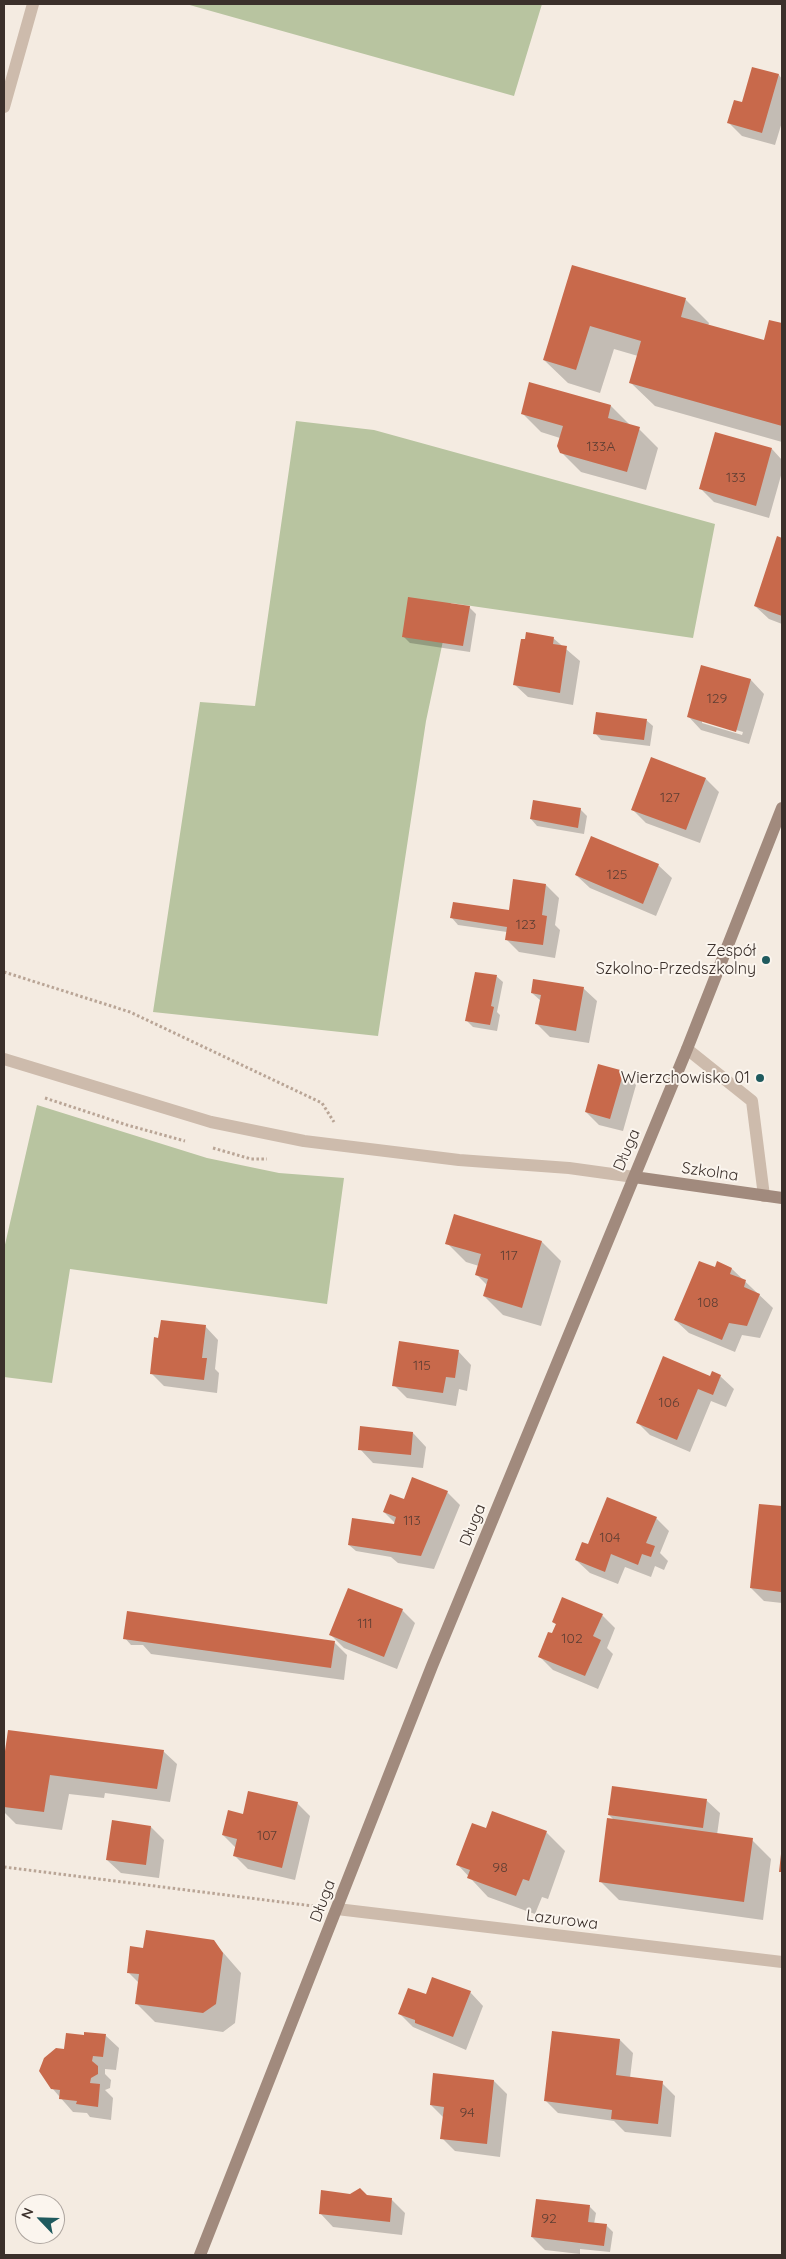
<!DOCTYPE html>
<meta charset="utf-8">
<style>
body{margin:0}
#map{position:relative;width:786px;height:2259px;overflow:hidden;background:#f4ebe1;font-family:Quicksand,sans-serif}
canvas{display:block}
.frame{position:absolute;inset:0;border:5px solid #3b302b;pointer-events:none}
.north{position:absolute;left:15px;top:2194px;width:50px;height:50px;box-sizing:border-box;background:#fbf5ee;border:1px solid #aea6a0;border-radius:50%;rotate:294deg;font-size:14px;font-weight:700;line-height:20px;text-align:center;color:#3b302b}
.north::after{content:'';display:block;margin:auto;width:18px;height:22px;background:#1f5a5e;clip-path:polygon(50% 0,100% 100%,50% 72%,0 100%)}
</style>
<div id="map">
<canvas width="786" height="2259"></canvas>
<div class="frame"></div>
<div class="north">N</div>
</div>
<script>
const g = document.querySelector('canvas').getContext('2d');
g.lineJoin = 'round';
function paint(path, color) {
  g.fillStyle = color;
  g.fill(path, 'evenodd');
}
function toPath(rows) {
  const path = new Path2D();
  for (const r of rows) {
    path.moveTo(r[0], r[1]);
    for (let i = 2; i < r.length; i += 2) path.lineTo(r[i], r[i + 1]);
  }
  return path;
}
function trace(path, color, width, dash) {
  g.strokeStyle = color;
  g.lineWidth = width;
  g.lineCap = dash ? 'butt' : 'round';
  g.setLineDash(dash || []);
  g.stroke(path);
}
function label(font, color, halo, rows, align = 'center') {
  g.font = font + ' Quicksand,sans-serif';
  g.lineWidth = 4;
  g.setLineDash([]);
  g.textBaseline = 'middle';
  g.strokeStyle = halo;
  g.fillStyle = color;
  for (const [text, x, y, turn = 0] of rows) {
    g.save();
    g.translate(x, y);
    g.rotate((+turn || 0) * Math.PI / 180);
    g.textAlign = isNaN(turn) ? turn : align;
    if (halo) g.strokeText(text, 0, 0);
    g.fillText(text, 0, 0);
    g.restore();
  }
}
paint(toPath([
 [186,4,542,4,514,96],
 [296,421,374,430,715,524,693,638,451,603,426,721,378,1036,153,1012,200,702,255,706],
 [37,1105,207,1158,279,1173,344,1178,327,1304,70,1269,52,1383,4,1377,4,1249]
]), '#b8c4a0');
paint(toPath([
 [753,68,779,75,782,79,782,122,775,145,742,136,729,123,743,103],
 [573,267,685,299,709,323,708,326,764,341,770,321,782,325,782,442,655,406,631,383,638,356,614,349,600,393,568,383,544,360],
 [530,384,611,406,630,425,639,429,658,448,646,490,581,472,561,452,560,438,541,432,522,413],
 [772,449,782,460,782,472,769,518,714,502,701,489],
 [777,538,782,539,782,624,769,619,755,606],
 [469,607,476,614,470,652,410,643,403,636],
 [553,638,580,661,573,705,528,697,514,684],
 [702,666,751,680,764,694,749,744,701,730,688,716],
 [702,720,743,732,742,735,702,723],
 [646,720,653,726,650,746,601,740,595,733],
 [706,779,719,792,700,843,646,823,633,810],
 [580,809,587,816,584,834,537,826,531,819],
 [658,865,672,878,656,916,590,888,576,875],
 [546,885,559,898,555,925,560,930,555,958,519,952,506,939,507,932,458,925,452,918,510,912],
 [496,976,503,982,497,1012,500,1015,497,1031,473,1027,467,1021],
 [583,988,597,1001,589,1043,550,1037,537,1024,541,1001,532,993],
 [623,1072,636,1085,623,1131,599,1125,586,1112],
 [542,1242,561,1261,541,1326,503,1315,484,1296,487,1285,477,1275,479,1266,466,1262,447,1243],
 [715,1269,732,1269,773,1308,760,1338,742,1335,735,1352,689,1333,675,1320],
 [205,1326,218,1340,215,1369,219,1373,217,1393,164,1386,151,1373,160,1339],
 [458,1351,471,1365,467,1391,459,1389,456,1406,407,1398,394,1385],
 [720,1376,734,1389,726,1407,711,1401,690,1452,650,1435,637,1422,711,1377],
 [413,1433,426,1447,423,1468,373,1463,360,1449],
 [447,1492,460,1505,434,1569,398,1563,391,1557,356,1551,349,1545,394,1526,395,1523,384,1512,404,1501],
 [760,1505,782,1508,782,1603,764,1601,751,1588],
 [656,1518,669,1531,660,1553,668,1561,664,1570,655,1566,651,1577,625,1567,618,1584,590,1573,576,1560,589,1546],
 [402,1610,415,1623,397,1669,344,1648,331,1635],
 [602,1615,615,1628,607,1648,613,1654,598,1689,553,1670,539,1656,557,1625,553,1622],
 [125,1638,334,1642,347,1655,344,1680,151,1654,143,1645,131,1645],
 [9,1731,163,1751,177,1764,170,1802,105,1793,104,1798,69,1794,62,1830,16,1824,4,1812,4,1766],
 [706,1800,720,1813,717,1835,752,1840,771,1859,763,1920,619,1900,600,1881,615,1821,609,1815],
 [297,1803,310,1816,295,1880,248,1869,235,1856,236,1848,223,1835,244,1815],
 [151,1827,164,1840,159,1878,121,1873,107,1860],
 [486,1829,546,1832,565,1851,548,1899,542,1897,535,1914,488,1897,458,1865],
 [213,1941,241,1973,235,2023,223,2032,155,2022,136,2003,139,1983,128,1972,144,1949],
 [470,1992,483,2006,466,2050,413,2027,399,2013,426,1996],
 [105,2035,119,2048,116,2070,105,2069,105,2074,111,2080,110,2088,105,2090,113,2098,111,2120,90,2117,87,2113,73,2112,52,2088,66,2050,84,2036],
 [620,2040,633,2053,630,2078,662,2083,675,2096,671,2137,625,2132,614,2121,558,2113,545,2100],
 [435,2074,494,2081,507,2094,500,2157,455,2151,442,2138,444,2118,431,2105],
 [392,2200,405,2213,402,2235,333,2227,320,2213],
 [589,2206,596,2213,594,2224,606,2225,613,2232,610,2252,580,2249,580,2254,545,2250,532,2237]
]), '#0003');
paint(toPath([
 [752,67,779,74,762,133,727,123,734,100,742,102],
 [572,265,686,298,681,317,764,340,769,320,782,323,782,426,629,383,641,341,590,326,576,370,543,360],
 [529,382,611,405,608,418,640,427,627,472,560,453,557,446,563,426,521,414],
 [715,432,772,448,756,506,699,489],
 [777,536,782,538,782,616,754,606],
 [408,597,470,606,463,646,402,637],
 [526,632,554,637,553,644,567,646,560,693,513,685,521,639,525,639],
 [701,665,751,679,736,732,687,717],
 [596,712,647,719,644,740,593,734],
 [651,757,706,778,686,830,631,810],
 [533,800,581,808,578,828,530,819],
 [591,836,659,864,643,904,575,875],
 [513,879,546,884,542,915,547,916,543,945,505,940,507,927,450,918,453,902,509,910],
 [475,972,497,975,491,1006,494,1007,490,1025,465,1021],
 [533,979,584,987,576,1031,535,1024,541,995,531,993],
 [598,1064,624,1071,610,1119,585,1112],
 [454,1214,542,1241,522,1308,483,1296,488,1279,475,1275,481,1254,445,1244],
 [699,1261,715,1267,717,1261,732,1268,730,1274,746,1280,744,1287,760,1294,747,1326,729,1323,722,1340,674,1320],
 [161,1320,206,1325,202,1358,207,1358,204,1380,150,1374,154,1337,158,1338],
 [399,1341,459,1350,455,1378,446,1377,443,1393,392,1386],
 [663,1356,710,1376,712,1371,721,1375,713,1395,698,1389,677,1440,636,1423],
 [360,1426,413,1432,411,1455,358,1450],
 [412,1477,448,1491,421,1556,348,1545,352,1518,394,1524,396,1517,383,1512,390,1494,404,1499],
 [607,1497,657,1517,646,1543,655,1546,651,1557,642,1554,638,1565,611,1554,605,1572,575,1560,582,1542,588,1544],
 [759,1504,782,1506,781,1592,750,1588],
 [348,1588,403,1609,384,1657,329,1635],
 [562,1597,603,1614,593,1636,601,1640,585,1676,538,1657,548,1632,552,1633,556,1624,552,1622],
 [127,1611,335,1641,331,1668,123,1639],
 [8,1730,164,1750,157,1789,50,1775,44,1812,4,1807,4,1758],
 [612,1786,707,1799,703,1828,608,1815],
 [248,1791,298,1802,282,1868,233,1856,237,1839,222,1835,228,1810,243,1814],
 [492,1811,547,1831,529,1881,523,1879,516,1896,467,1878,470,1870,456,1865,472,1823,486,1828],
 [607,1818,753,1838,744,1902,599,1882],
 [112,1820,151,1826,146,1865,106,1860],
 [781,1854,782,1854,782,1872,779,1872],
 [146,1930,214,1940,223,1953,216,2004,203,2013,135,2004,139,1974,127,1973,130,1946,143,1948],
 [432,1977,471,1991,453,2037,415,2023,415,2020,398,2014,408,1988,426,1994],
 [552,2031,620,2039,616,2075,663,2081,658,2124,611,2119,612,2110,544,2101],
 [84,2032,106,2034,103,2057,93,2056,92,2061,98,2066,98,2074,91,2078,90,2083,100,2084,98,2107,76,2104,77,2101,59,2099,60,2090,51,2089,39,2071,44,2058,56,2048,64,2049,66,2033,84,2035],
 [433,2073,494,2080,487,2144,440,2139,444,2107,430,2105],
 [360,2188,367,2195,392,2198,390,2222,319,2214,321,2190,350,2194],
 [536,2199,590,2205,588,2222,607,2224,604,2246,531,2237]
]), '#c8694b');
trace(toPath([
 [4,972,130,1012,322,1103,334,1122],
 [45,1098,127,1125,185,1141],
 [213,1148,251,1159,267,1159],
 [4,1867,313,1906]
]), '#b9a596', 3, [2.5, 2.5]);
trace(toPath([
 [4,107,33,4],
 [687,1049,752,1101,764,1196]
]), '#cdbbac', 12);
trace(toPath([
 [4,1059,211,1122,304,1141,459,1160,569,1168,634,1177],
 [337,1909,782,1962]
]), '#cdbbac', 12);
trace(toPath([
 [634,1177,782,1198],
 [200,2255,432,1666,687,1049,782,808]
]), '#a18a7d', 12);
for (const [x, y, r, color] of [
 [766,960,5,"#1f5a5e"],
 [760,1078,5,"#1f5a5e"]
]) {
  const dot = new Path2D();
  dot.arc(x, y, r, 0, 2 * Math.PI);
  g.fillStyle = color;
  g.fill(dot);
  trace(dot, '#fbf5ee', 2);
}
label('14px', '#5e3e33', null, [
 ["133A",601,447],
 ["133",736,478],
 ["129",717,699],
 ["127",670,798],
 ["125",617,875],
 ["123",526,925],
 ["117",509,1256],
 ["108",708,1303],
 ["115",422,1366],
 ["106",669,1403],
 ["113",412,1521],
 ["104",610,1538],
 ["111",365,1624],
 ["102",572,1639],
 ["107",267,1836],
 ["98",500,1868],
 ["94",467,2113],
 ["92",549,2219]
]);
label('16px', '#3b302b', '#fbf5ee', [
 ["Zespół",756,951],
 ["Szkolno-Przedszkolny",756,969],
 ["Wierzchowisko 01",750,1078]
], 'right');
label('16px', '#3b302b', '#fbf5ee', [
 ["Długa",627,1150,-67],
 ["Szkolna",710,1172,8],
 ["Długa",473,1525,-68],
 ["Długa",323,1901,-69],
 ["Lazurowa",562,1920,7]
]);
</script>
